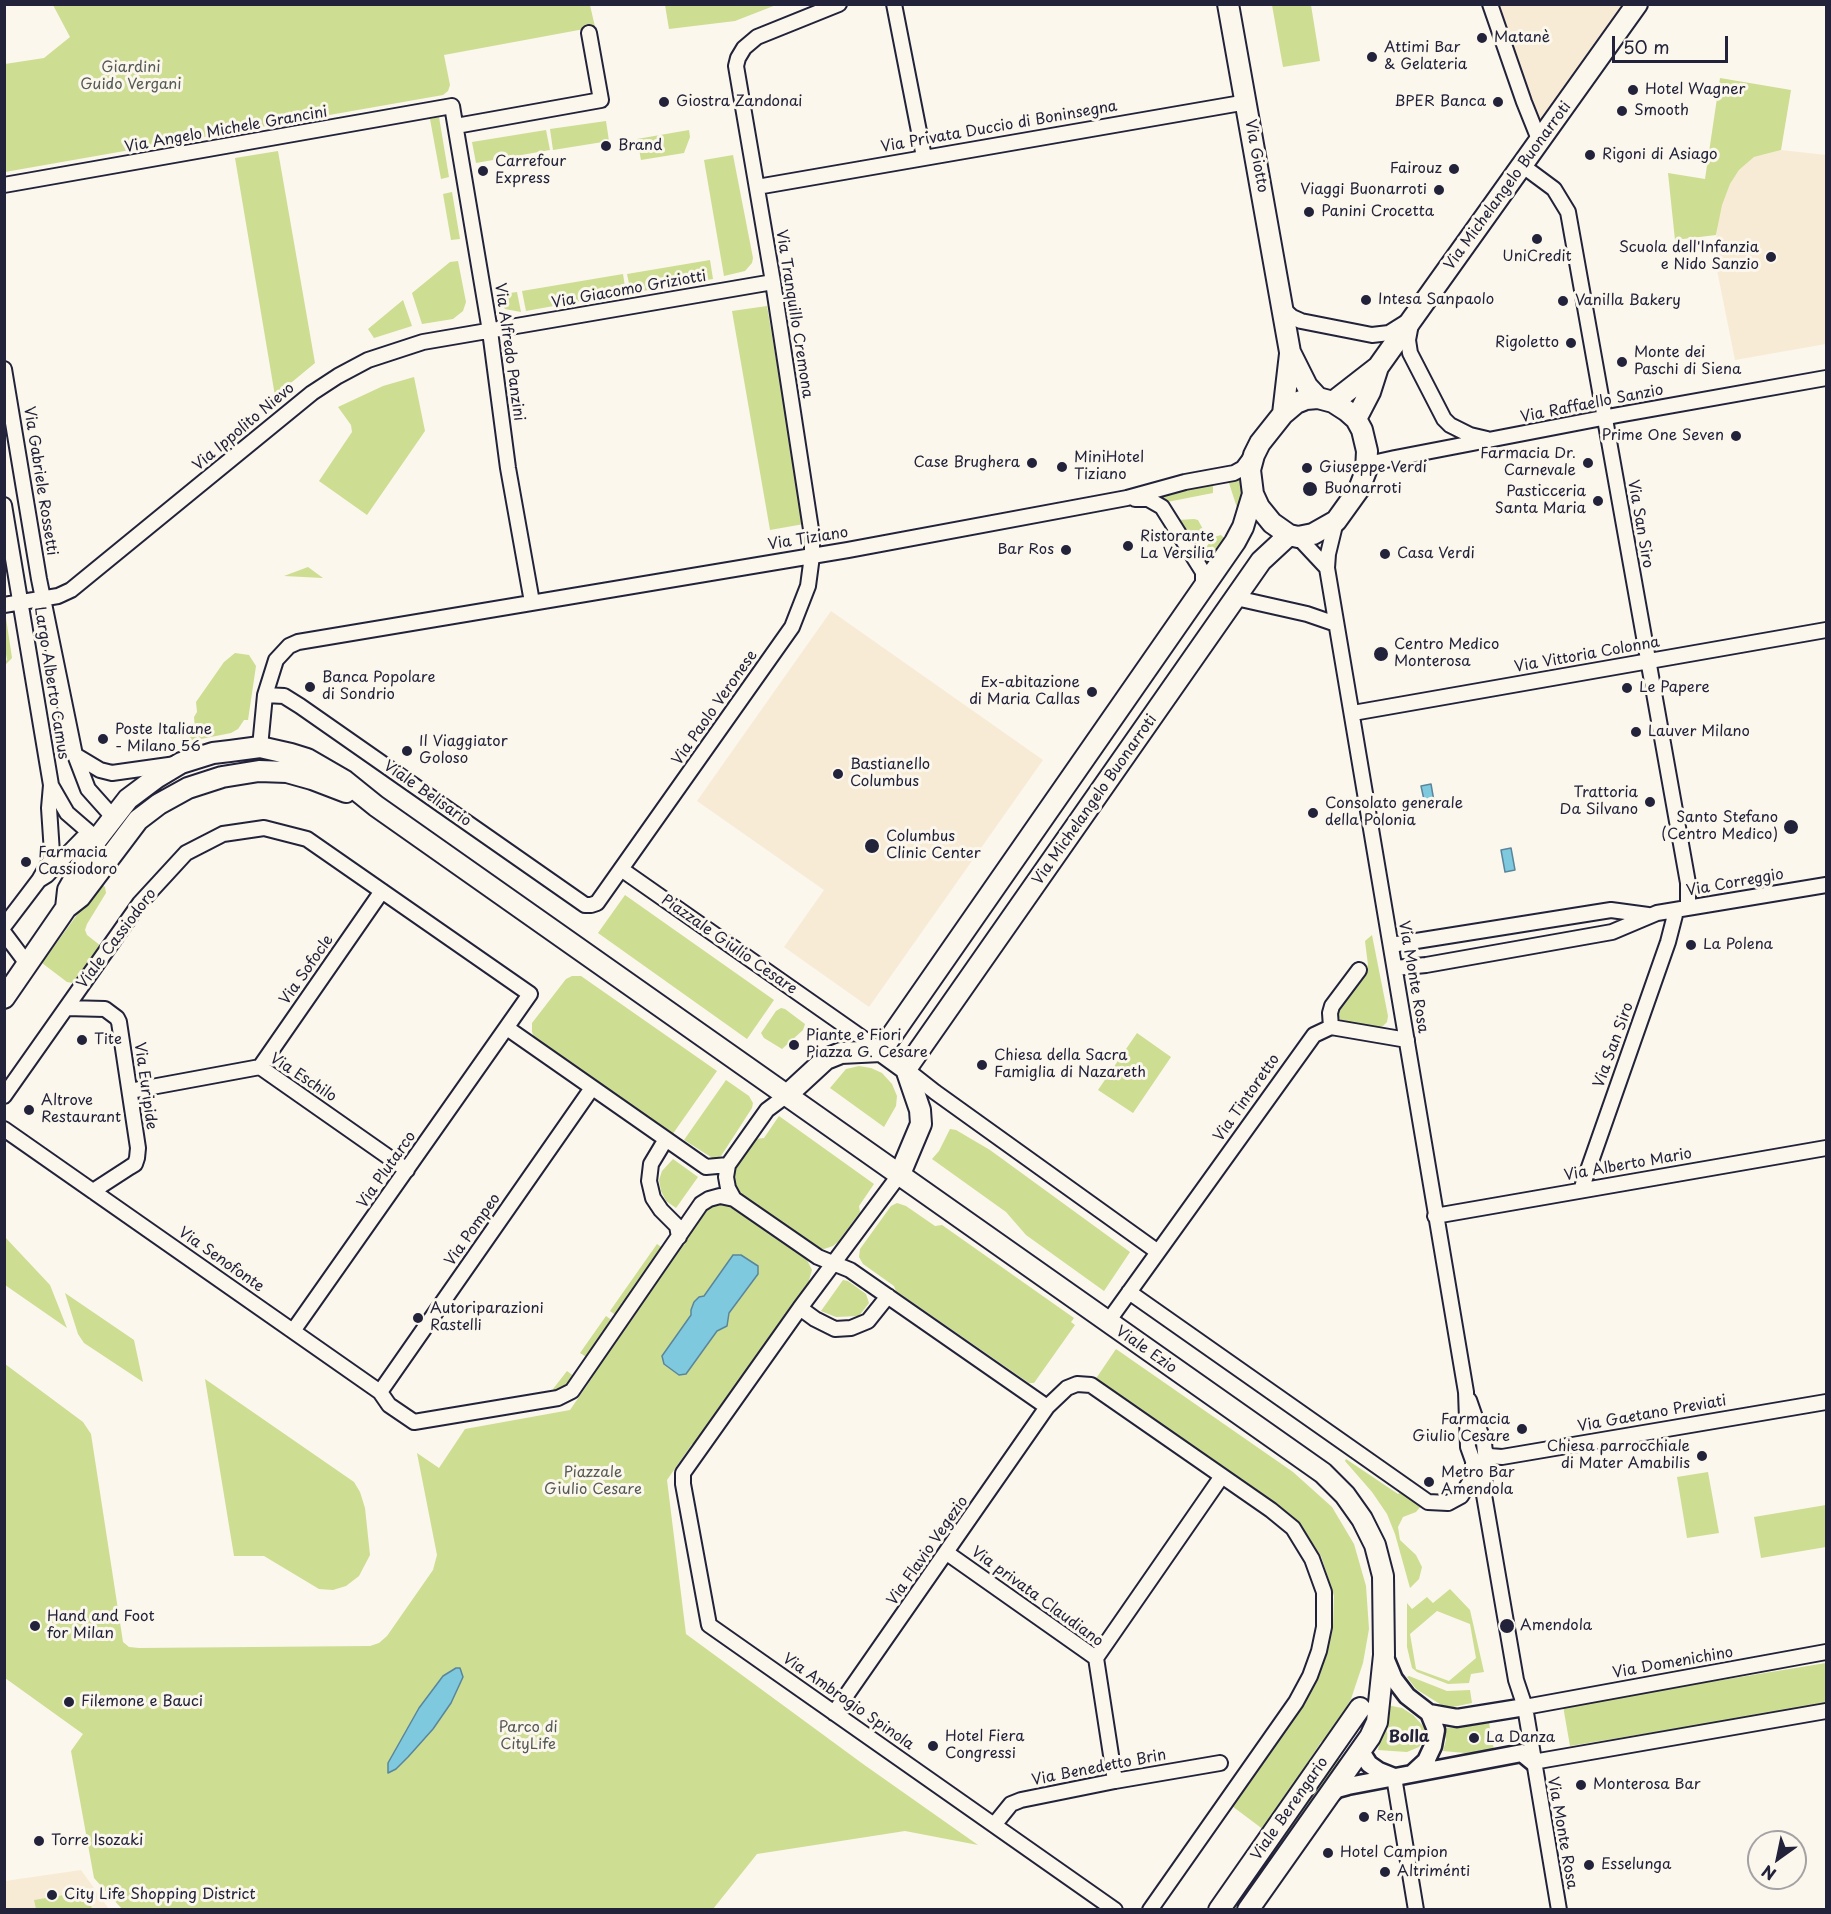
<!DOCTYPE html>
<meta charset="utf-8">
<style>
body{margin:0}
#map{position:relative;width:1831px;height:1914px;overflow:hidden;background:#fbf7ec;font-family:"Playpen Sans",sans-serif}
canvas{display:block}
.frame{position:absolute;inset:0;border:6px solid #22223b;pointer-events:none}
.north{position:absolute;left:1747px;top:1830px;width:60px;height:60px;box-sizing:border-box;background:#fbf7ec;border:2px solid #a4a2a5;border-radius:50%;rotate:213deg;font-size:16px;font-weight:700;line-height:24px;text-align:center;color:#22223b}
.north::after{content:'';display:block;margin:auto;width:21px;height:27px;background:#22223b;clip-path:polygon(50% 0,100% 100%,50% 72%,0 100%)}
.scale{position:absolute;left:1612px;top:36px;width:116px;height:27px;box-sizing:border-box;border:3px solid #22223b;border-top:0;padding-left:8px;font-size:18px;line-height:21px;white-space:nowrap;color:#22223b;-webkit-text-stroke:4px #fbf7ec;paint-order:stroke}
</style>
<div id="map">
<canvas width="1831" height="1914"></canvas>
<div class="frame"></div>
<div class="north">N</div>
<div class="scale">50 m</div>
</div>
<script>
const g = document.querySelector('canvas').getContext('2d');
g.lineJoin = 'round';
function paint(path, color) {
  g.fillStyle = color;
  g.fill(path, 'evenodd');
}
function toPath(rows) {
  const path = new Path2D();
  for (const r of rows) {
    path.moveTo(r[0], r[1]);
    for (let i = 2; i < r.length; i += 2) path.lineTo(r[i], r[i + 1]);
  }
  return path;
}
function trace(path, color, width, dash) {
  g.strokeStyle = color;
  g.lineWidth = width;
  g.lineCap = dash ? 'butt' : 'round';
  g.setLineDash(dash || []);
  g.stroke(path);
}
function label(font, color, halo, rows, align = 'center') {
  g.font = font + ' "Playpen Sans",sans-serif';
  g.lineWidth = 6;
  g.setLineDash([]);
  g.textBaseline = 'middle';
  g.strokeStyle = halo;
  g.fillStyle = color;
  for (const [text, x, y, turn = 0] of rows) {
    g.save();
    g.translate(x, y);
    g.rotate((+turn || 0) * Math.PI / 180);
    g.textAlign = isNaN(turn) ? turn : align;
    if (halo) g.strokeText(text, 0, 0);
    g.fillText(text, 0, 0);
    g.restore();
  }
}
paint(toPath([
 [1488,5,1636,5,1539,142],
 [1781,150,1826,155,1826,344,1735,360,1717,270,1715,245,1721,205,1730,184,1739,170,1754,157],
 [831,611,1043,760,869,1007,784,947,824,890,697,801],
 [81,1870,109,1909,5,1910,5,1881]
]), '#f8ebd6');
paint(toPath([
 [53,5,590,5,595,27,444,55,450,85,448,91,443,95,5,172,5,64,44,58,70,37],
 [665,5,665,4,776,5,735,21,669,29],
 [1272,5,1311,5,1320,61,1283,67],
 [1720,78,1791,90,1781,150,1754,157,1739,170,1730,184,1722,205,1716,235,1675,240,1668,173,1705,179],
 [439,117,449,177,441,179,430,119],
 [606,121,609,141,553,150,550,129],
 [546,130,550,150,476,163,472,142],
 [689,130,690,137,684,153,641,160,637,139],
 [278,151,315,363,275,396,235,158],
 [733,155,753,258,752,263,745,271,724,276,704,160],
 [452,192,460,239,451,240,443,194],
 [710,260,713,279,631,293,627,274],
 [458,261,466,302,463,311,453,319,422,324,412,293,450,262],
 [623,274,626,293,526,311,522,291],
 [517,292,521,312,505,309,495,295],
 [403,300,412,326,374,338,368,329],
 [767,306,804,524,770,530,732,311],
 [414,377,425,431,367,515,319,481,352,432,351,425,338,407,383,386],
 [1245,479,1245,495,1239,514,1229,483],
 [1213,484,1213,493,1167,502,1160,494],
 [1194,519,1198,520,1205,533,1196,546,1178,520],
 [1221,535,1225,539,1207,564,1200,555,1214,537],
 [308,567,323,578,284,576],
 [6,618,12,658,5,665,5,661,7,660,4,642],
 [235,653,249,655,256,666,248,720,244,720,238,729,231,733,186,742,192,735,195,728,194,717,197,712,196,702,224,662],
 [100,883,105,887,106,893,87,924,85,930,87,935,101,946,100,949,77,981,73,983,67,982,42,963],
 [625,895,774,1000,747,1039,598,933],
 [1372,935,1388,1016,1387,1022,1383,1026,1376,1028,1341,1020,1336,1014,1337,1010,1368,965,1365,941],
 [572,976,581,976,717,1071,672,1135,535,1039,532,1032,532,1023,566,979],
 [781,1008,785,1009,805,1024,803,1030,782,1049,764,1038,761,1033,776,1011],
 [1137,1033,1171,1057,1133,1113,1098,1090],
 [859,1066,871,1068,882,1073,892,1084,897,1096,896,1106,884,1127,830,1088,846,1069],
 [726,1080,749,1096,753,1103,752,1108,721,1156,714,1159,684,1140],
 [779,1116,874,1184,859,1206,860,1212,838,1242,833,1246,824,1249,816,1248,736,1192,734,1181,736,1167,755,1139,764,1138],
 [950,1129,956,1130,990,1150,1130,1252,1104,1291,1026,1235,1006,1212,932,1159,939,1151],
 [673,1159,698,1177,676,1208,666,1201,661,1191,659,1180,662,1171],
 [715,1203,731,1203,805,1256,812,1270,808,1284,695,1446,692,1444,667,1480,686,1634,863,1764,978,1845,905,1831,757,1854,713,1909,122,1909,94,1878,71,1751,83,1734,5,1678,5,1364,83,1422,91,1434,123,1642,129,1647,139,1648,370,1646,379,1643,387,1636,433,1570,437,1555,417,1453,439,1468,465,1429,570,1410,592,1378,588,1375,705,1209],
 [897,1203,906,1206,935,1226,942,1225,1074,1318,1071,1322,1075,1325,1034,1383,1029,1383,896,1291,894,1286,863,1264,859,1257,860,1249,891,1206],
 [4,1236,50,1285,67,1328,5,1285],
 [657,1244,664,1249,617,1316,610,1311],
 [843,1280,848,1281,866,1294,869,1303,859,1316,836,1317,821,1311],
 [65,1293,134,1340,143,1382,84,1343,78,1334],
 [606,1316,613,1321,588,1358,580,1353],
 [1116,1349,1293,1472,1332,1507,1354,1544,1366,1586,1369,1629,1363,1663,1351,1699,1330,1737,1321,1742,1264,1830,1232,1806,1302,1706,1319,1675,1333,1625,1334,1596,1321,1556,1298,1523,1095,1380],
 [567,1371,575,1377,567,1388,556,1392,553,1389],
 [205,1379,354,1482,360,1492,365,1508,370,1555,359,1576,346,1586,333,1590,319,1589,264,1556,234,1556],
 [1346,1459,1398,1494,1401,1492,1421,1506,1416,1512,1403,1517,1398,1527,1400,1540,1416,1555,1422,1567,1419,1579,1410,1588,1395,1534,1387,1514,1372,1492,1345,1461],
 [1708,1472,1719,1533,1687,1538,1677,1477],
 [1826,1505,1826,1547,1761,1558,1754,1517],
 [1450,1589,1470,1610,1484,1672,1471,1674,1469,1683,1448,1684,1417,1672,1412,1668,1407,1647,1407,1603,1412,1609,1427,1597,1433,1603],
 [1437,1611,1470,1624,1476,1658,1449,1681,1416,1669,1410,1634],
 [1826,1663,1826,1704,1570,1746,1563,1706],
 [1409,1676,1447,1691,1470,1690,1472,1703,1453,1707,1443,1706,1416,1689,1407,1677],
 [1387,1705,1402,1708,1413,1715,1424,1727,1425,1739,1419,1747,1407,1752,1378,1750],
 [1489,1723,1494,1750,1465,1753,1443,1751,1446,1740,1443,1727,1453,1728],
 [1337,1757,1342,1761,1238,1909,1230,1910],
 [88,1891,92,1909,36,1909,34,1900]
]), '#cddd92');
const water = toPath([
 [1431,784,1435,807,1426,809,1421,786,1431,784],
 [1511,848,1515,870,1505,872,1501,850,1511,848],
 [733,1255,741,1255,758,1266,758,1274,729,1313,727,1326,717,1331,686,1374,679,1375,664,1364,662,1356,691,1315,691,1310,694,1302,699,1297,704,1296,733,1255],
 [456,1668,460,1668,463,1677,451,1703,433,1729,408,1757,396,1769,388,1773,388,1763,419,1708,443,1676,456,1668]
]);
paint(water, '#7ec9de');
trace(water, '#59869d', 1.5);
const minor = toPath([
 [894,4,924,157],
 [1490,4,1524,102,1540,142],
 [456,126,601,100,589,33],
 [1523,166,1554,189,1568,212,1688,883,1688,907],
 [4,185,452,106,490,331,508,468,532,602],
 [757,187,1247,102],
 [1282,308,1292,317,1301,321,1372,335,1389,333,1405,323],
 [1411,324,1408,340,1410,353,1444,419,1450,425,1470,435,1487,439],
 [4,369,39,579,75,755,88,789,113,817],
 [1366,471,1377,462,1395,458,1618,415,1826,378],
 [1135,499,1148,499,1162,507,1203,572,1203,588],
 [4,505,51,785,49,808,52,853,50,861,39,880],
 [1336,521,1328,554,1327,568,1466,1392,1468,1447,1483,1489,1516,1680,1525,1707,1559,1910],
 [1298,537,1327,568],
 [1236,598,1307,614,1336,624],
 [4,605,58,596,71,590,312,393,338,376,368,360,423,342,773,282],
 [265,695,284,696,300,706,585,905,591,905,597,903,792,627,808,586,812,556,812,536,773,282,736,66,738,58,744,48,757,37,839,4],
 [1353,713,1826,630],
 [260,747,265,695,276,660,289,646,298,642,848,550,1127,498,1185,482,1234,473,1243,468,1252,456],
 [75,755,100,770,112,773,176,764],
 [52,787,67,813,97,839],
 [621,869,881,1051],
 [4,926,39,880,47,875,83,838,97,839],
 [4,933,28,965],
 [1391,945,1611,910,1648,915],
 [1395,968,1426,965,1612,932,1657,913,1826,885],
 [66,1008,105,1009,117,1018,119,1022,138,1148,137,1158,135,1164,130,1167,93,1191],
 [1331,1027,1330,1013,1332,1006,1359,970],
 [507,1028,706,1167,728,1165],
 [260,1067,382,891],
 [907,1070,935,1092,1158,1252],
 [130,1091,260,1067,407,1170],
 [787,1095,767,1110,728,1165,726,1177,728,1188,734,1199,818,1257,850,1270,1047,1407],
 [4,1096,140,903,186,853,223,834,264,828,307,839,530,994,293,1331],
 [4,1129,380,1392,389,1405,414,1422,558,1398,572,1391,701,1204,709,1199,720,1196,734,1199],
 [666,1139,651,1164,649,1181,653,1198,661,1210,677,1226,679,1237],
 [900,1174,800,1308,683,1473,683,1484,709,1625,1115,1910],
 [1581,1190,1668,942,1676,911],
 [1435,1216,1826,1148],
 [1129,1292,1428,1502,1448,1503,1461,1496,1471,1480,1473,1464],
 [800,1308,815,1319,835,1329,851,1328,868,1321,888,1296],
 [1107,1323,1314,1035,1331,1027,1407,1040],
 [380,1392,592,1088],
 [1469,1400,1484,1443,1486,1462,1484,1486],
 [1485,1451,1489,1456,1502,1457,1826,1402],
 [947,1553,1096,1658,1115,1781],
 [1096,1658,1222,1476],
 [1525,1707,1826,1652],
 [834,1713,1047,1407,1067,1388,1077,1384,1091,1385,1271,1510,1293,1528,1312,1559,1324,1592,1324,1627,1319,1651,1310,1676,1296,1702,1150,1910],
 [1533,1762,1826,1711],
 [1394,1777,1416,1910],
 [994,1825,1011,1804,1021,1800,1115,1781,1220,1763]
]);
const tertiary = toPath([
 [1384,1655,1394,1679,1407,1696,1429,1713,1457,1718,1525,1707],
 [1360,1750,1369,1764,1379,1771,1394,1777],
 [1413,1773,1426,1761,1433,1746,1436,1730,1429,1713],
 [1329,1796,1337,1789,1348,1786,1522,1753,1533,1762]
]);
const secondary = toPath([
 [1228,4,1290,352,1307,386,1318,398],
 [1318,398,1333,402,1347,411,1356,419,1362,430,1367,451,1366,471,1359,489,1336,521,1313,534,1298,537,1289,535,1272,523,1259,507,1253,494,1250,470,1254,455,1260,443,1283,414,1296,403,1306,399,1318,398],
 [1333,402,1378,367,1637,4],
 [1283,414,1290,354],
 [1356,419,1370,392,1378,367],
 [66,908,68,890,97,839,128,799,156,778,181,763,213,753,230,751,260,747,291,754,307,759,345,781,376,806,1323,1473,1345,1495,1362,1519,1375,1545,1383,1576,1384,1655,1377,1722,1370,1737,1248,1910],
 [4,998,66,908,80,897,138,820,159,804,188,788,222,777,259,771,287,772,312,779,346,792],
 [881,1051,1235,542,1243,527,1253,494],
 [906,1069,1261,561,1289,535],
 [787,1095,826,1059,841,1053,881,1051,906,1069,920,1110,921,1124,900,1174],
 [1219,1910,1360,1708]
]);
trace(minor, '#22223b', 18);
trace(tertiary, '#22223b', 21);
trace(secondary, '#22223b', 24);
trace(minor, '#fbf7ec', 14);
trace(tertiary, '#fbf7ec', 16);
trace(secondary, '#fbf7ec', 20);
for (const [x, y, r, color] of [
 [1482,38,6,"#22223b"],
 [1372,57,6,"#22223b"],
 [1633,90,6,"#22223b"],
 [664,102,6,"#22223b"],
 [1498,102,6,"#22223b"],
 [1622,111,6,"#22223b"],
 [606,146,6,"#22223b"],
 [1590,155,6,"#22223b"],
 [1454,169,6,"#22223b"],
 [483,171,6,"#22223b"],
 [1439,190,6,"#22223b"],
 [1309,212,6,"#22223b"],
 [1537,239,6,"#22223b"],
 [1771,257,6,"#22223b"],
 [1366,300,6,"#22223b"],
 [1563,301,6,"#22223b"],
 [1571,343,6,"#22223b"],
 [1622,362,6,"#22223b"],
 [1736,436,6,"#22223b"],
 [1032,463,6,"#22223b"],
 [1588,463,6,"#22223b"],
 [1062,467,6,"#22223b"],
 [1307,468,6,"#22223b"],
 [1310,489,8,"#22223b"],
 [1598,501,6,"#22223b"],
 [1128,546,6,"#22223b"],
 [1066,550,6,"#22223b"],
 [1385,554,6,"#22223b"],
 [1381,654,8,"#22223b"],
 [310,687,6,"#22223b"],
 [1627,688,6,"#22223b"],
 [1092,692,6,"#22223b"],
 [1636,732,6,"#22223b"],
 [103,739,6,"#22223b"],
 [407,751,6,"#22223b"],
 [838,774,6,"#22223b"],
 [1650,802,6,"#22223b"],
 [1313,813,6,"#22223b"],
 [1791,827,8,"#22223b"],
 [872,846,8,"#22223b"],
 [26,862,6,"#22223b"],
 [1691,945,6,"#22223b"],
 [82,1040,6,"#22223b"],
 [794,1045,6,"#22223b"],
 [982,1065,6,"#22223b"],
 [29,1110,6,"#22223b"],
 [418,1318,6,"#22223b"],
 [1522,1429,6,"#22223b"],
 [1702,1456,6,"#22223b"],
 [1429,1482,6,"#22223b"],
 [35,1626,6,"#22223b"],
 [1507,1626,8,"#22223b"],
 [69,1702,6,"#22223b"],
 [1474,1738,6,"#22223b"],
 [933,1746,6,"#22223b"],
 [1581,1785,6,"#22223b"],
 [1364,1817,6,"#22223b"],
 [39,1841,6,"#22223b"],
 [1328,1853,6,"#22223b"],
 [1589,1865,6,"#22223b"],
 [1385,1872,6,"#22223b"],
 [52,1895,6,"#22223b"]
]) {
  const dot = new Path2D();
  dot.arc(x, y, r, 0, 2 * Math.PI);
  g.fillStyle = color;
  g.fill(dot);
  trace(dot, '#fbf7ec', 2);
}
label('15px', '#22223b', '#fbf7ec', [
 ["Matanè",1494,38],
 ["Attimi Bar",1384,48],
 ["& Gelateria",1384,65],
 ["Hotel Wagner",1645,90],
 ["Giostra Zandonai",676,102],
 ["BPER Banca",1486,102,"right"],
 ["Smooth",1634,111],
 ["Brand",618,146],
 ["Rigoni di Asiago",1602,155],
 ["Carrefour",495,162],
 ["Express",495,179],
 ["Fairouz",1442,169,"right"],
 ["Viaggi Buonarroti",1427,190,"right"],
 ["Panini Crocetta",1321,212],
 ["Scuola dell'Infanzia",1759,248,"right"],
 ["e Nido Sanzio",1759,265,"right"],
 ["UniCredit",1537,257,"center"],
 ["Intesa Sanpaolo",1378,300],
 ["Vanilla Bakery",1575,301],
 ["Rigoletto",1559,343,"right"],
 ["Monte dei",1634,353],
 ["Paschi di Siena",1634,370],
 ["Prime One Seven",1724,436,"right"],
 ["Farmacia Dr.",1576,454,"right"],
 ["Carnevale",1576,471,"right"],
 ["MiniHotel",1074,458],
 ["Tiziano",1074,475],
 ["Case Brughera",1020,463,"right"],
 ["Giuseppe Verdi",1319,468],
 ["Buonarroti",1324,489],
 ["Pasticceria",1586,492,"right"],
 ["Santa Maria",1586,509,"right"],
 ["Ristorante",1140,537],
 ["La Versilia",1140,554],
 ["Bar Ros",1054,550,"right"],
 ["Casa Verdi",1397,554],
 ["Centro Medico",1394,645],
 ["Monterosa",1394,662],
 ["Banca Popolare",322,678],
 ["di Sondrio",322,695],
 ["Ex-abitazione",1080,683,"right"],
 ["di Maria Callas",1080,700,"right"],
 ["Le Papere",1639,688],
 ["Poste Italiane",115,730],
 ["- Milano 56",115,747],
 ["Lauver Milano",1648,732],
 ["Il Viaggiator",419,742],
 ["Goloso",419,759],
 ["Bastianello",850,765],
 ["Columbus",850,782],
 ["Trattoria",1638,793,"right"],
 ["Da Silvano",1638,810,"right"],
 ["Consolato generale",1325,804],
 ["della Polonia",1325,821],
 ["Santo Stefano",1778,818,"right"],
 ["(Centro Medico)",1778,835,"right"],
 ["Columbus",886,837],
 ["Clinic Center",886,854],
 ["Farmacia",38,853],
 ["Cassiodoro",38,870],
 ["La Polena",1703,945],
 ["Piante e Fiori",806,1036],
 ["Piazza G. Cesare",806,1053],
 ["Tite",94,1040],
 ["Chiesa della Sacra",994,1056],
 ["Famiglia di Nazareth",994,1073],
 ["Altrove",41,1101],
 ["Restaurant",41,1118],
 ["Autoriparazioni",430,1309],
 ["Rastelli",430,1326],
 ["Farmacia",1510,1420,"right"],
 ["Giulio Cesare",1510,1437,"right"],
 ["Chiesa parrocchiale",1690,1447,"right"],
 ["di Mater Amabilis",1690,1464,"right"],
 ["Metro Bar",1441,1473],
 ["Amendola",1441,1490],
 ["Hand and Foot",47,1617],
 ["for Milan",47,1634],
 ["Amendola",1520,1626],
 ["Filemone e Bauci",81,1702],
 ["Hotel Fiera",945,1737],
 ["Congressi",945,1754],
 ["La Danza",1486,1738],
 ["Monterosa Bar",1593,1785],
 ["Ren",1376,1817],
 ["Torre Isozaki",51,1841],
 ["Hotel Campion",1340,1853],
 ["Esselunga",1601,1865],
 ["Altriménti",1397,1872],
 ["City Life Shopping District",64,1895]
], 'left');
label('15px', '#555a55', '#fbf7ec', [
 ["Giardini",131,68],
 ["Guido Vergani",131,85],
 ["Piazzale",593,1473],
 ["Giulio Cesare",593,1490],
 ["Parco di",528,1728],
 ["CityLife",528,1745]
]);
label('15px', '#22223b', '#fbf7ec', [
 ["Via Privata Duccio di Boninsegna",999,127,-10],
 ["Via Angelo Michele Grancini",226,130,-10],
 ["Via Giotto",1256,156,80],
 ["Via Michelangelo Buonarroti",1508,186,-54],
 ["Via Giacomo Griziotti",629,290,-10],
 ["Via Tranquillo Cremona",794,314,81],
 ["Via Alfredo Panzini",509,352,82],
 ["Via Raffaello Sanzio",1592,404,-11],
 ["Via Ippolito Nievo",244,427,-40],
 ["Via Gabriele Rossetti",40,481,81],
 ["Via San Siro",1640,524,80],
 ["Via Tiziano",808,539,-9],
 ["Via Vittoria Colonna",1587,655,-10],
 ["Largo Alberto Camus",51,683,81],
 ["Via Paolo Veronese",715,708,-55],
 ["Viale Belisario",427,794,35],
 ["Via Michelangelo Buonarroti",1095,800,-55],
 ["Via Correggio",1735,883,-10],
 ["Viale Cassiodoro",117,939,-53],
 ["Piazzale Giulio Cesare",729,945,35],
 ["Via Sofocle",307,970,-55],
 ["Via Monte Rosa",1413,977,80],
 ["Via San Siro",1614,1045,-70],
 ["Via Eschilo",303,1078,33],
 ["Via Euripide",145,1086,82],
 ["Via Tintoretto",1247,1098,-55],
 ["Via Alberto Mario",1628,1165,-10],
 ["Via Plutarco",387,1170,-55],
 ["Via Pompeo",473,1230,-55],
 ["Via Senofonte",221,1260,35],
 ["Viale Ezio",1146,1350,35],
 ["Via Gaetano Previati",1652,1414,-10],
 ["Via Flavio Vegezio",928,1551,-55],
 ["Via privata Claudiano",1037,1597,36],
 ["Via Domenichino",1673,1663,-10],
 ["Via Ambrogio Spinola",848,1702,35],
 ["Via Benedetto Brin",1099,1768,-11],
 ["Viale Berengario",1290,1809,-55],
 ["Via Monte Rosa",1562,1833,80]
]);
label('bold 16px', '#22223b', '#fbf7ec', [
 ["Bolla",1409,1738]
]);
</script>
